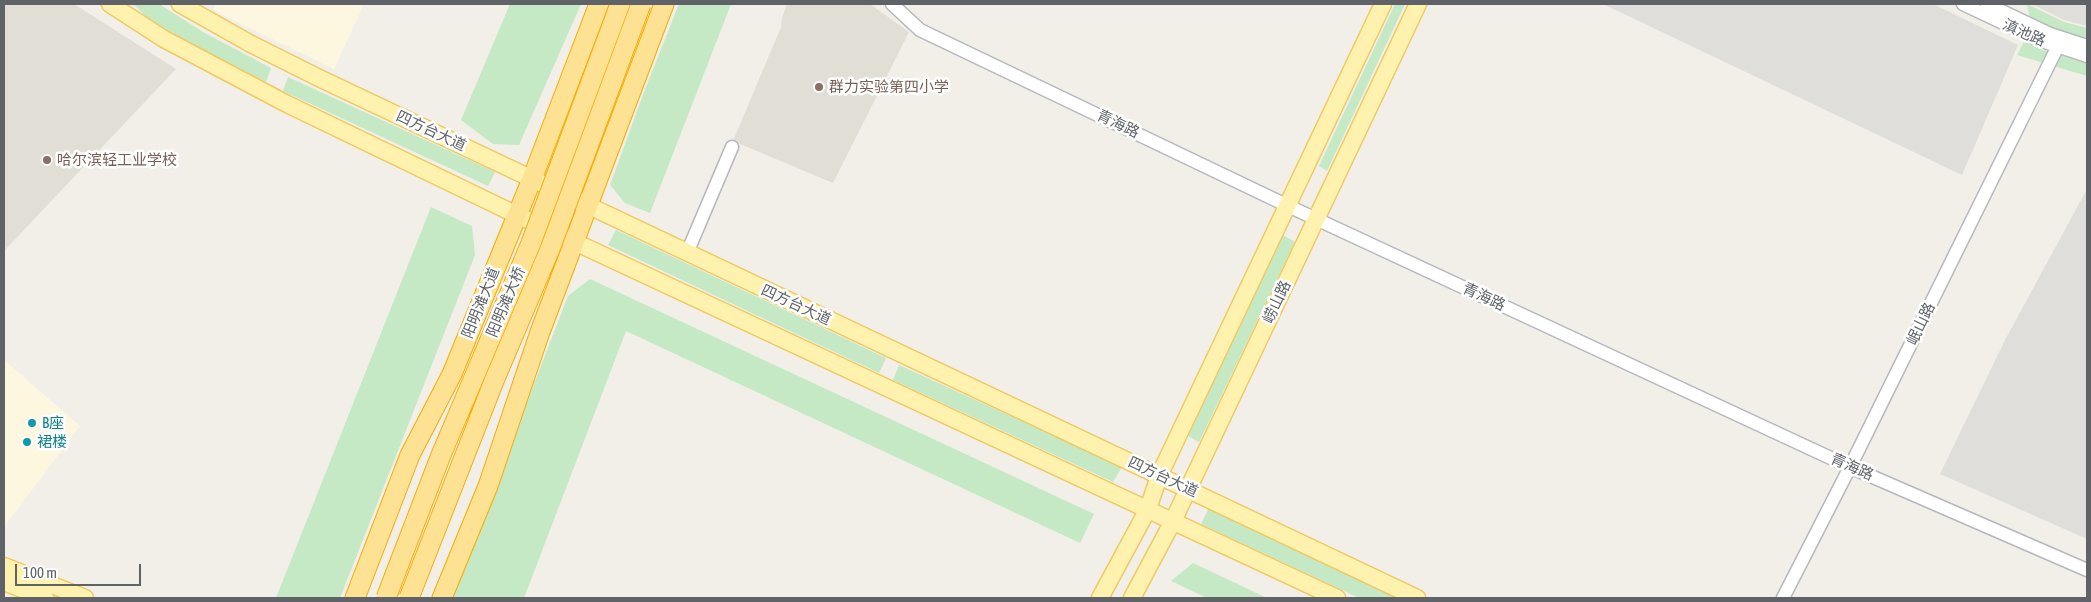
<!DOCTYPE html>
<meta charset="utf-8">
<style>
body{margin:0}
#map{position:relative;width:2091px;height:602px;overflow:hidden;background:#f1efe8;font-family:"Asap Condensed",sans-serif}
canvas{display:block}
.frame{position:absolute;inset:0;border:5px solid #5f6368;pointer-events:none}
.scale{position:absolute;left:15px;top:564px;width:126px;height:22px;box-sizing:border-box;border:2px solid #5f6368;border-top:0;padding-left:6px;font-size:15px;line-height:18px;white-space:nowrap;color:#5f6368;-webkit-text-stroke:4px #fff;paint-order:stroke}
</style>
<div id="map">
<canvas width="2091" height="602"></canvas>
<div class="frame"></div>
<div class="scale">100 m</div>
</div>
<script>
const g = document.querySelector('canvas').getContext('2d');
g.lineJoin = 'round';
function paint(path, color) {
  g.fillStyle = color;
  g.fill(path, 'evenodd');
}
function toPath(rows) {
  const path = new Path2D();
  for (const r of rows) {
    path.moveTo(r[0], r[1]);
    for (let i = 2; i < r.length; i += 2) path.lineTo(r[i], r[i + 1]);
  }
  return path;
}
function trace(path, color, width, dash) {
  g.strokeStyle = color;
  g.lineWidth = width;
  g.lineCap = dash ? 'butt' : 'round';
  g.setLineDash(dash || []);
  g.stroke(path);
}
function label(font, color, halo, rows, align = 'center') {
  g.font = font + ' "Asap Condensed","Noto Sans SC",sans-serif';
  g.lineWidth = 5;
  g.setLineDash([]);
  g.textBaseline = 'middle';
  g.strokeStyle = halo;
  g.fillStyle = color;
  for (const [text, x, y, turn = 0] of rows) {
    g.save();
    g.translate(x, y);
    g.rotate((+turn || 0) * Math.PI / 180);
    g.textAlign = isNaN(turn) ? turn : align;
    if (halo) g.strokeText(text, 0, 0);
    g.fillText(text, 0, 0);
    g.restore();
  }
}
paint(toPath([
 [216,4,364,4,334,69,213,10],
 [4,360,80,426,4,527]
]), '#fef7e0');
paint(toPath([
 [1603,4,1933,4,2018,45,1962,175],
 [2032,4,2087,4,2087,26,2064,20],
 [2087,189,2087,539,1940,474,2005,340]
]), '#e0deda');
paint(toPath([
 [4,4,74,4,176,69,4,251],
 [787,4,870,4,909,32,833,183,733,141,781,27,782,18]
]), '#e1ded6');
paint(toPath([
 [133,4,159,4,203,32,271,68,266,82,197,48,148,18],
 [510,4,581,4,519,145,493,144,461,120],
 [679,4,731,4,650,213,625,203,610,185,644,92],
 [1395,4,1405,4,1327,171,1319,166],
 [2027,4,2064,22,2087,28,2087,38,2049,26,2030,18],
 [2025,40,2043,50,2087,62,2087,76,2017,55],
 [288,77,495,172,488,186,283,91],
 [431,207,472,226,475,255,340,598,276,598],
 [616,230,886,358,879,373,608,245],
 [1283,235,1295,242,1199,442,1188,436],
 [590,279,1094,514,1080,543,626,331,524,598,451,598,568,296],
 [899,365,1122,467,1113,482,893,380],
 [1209,508,1400,598,1359,598,1201,524],
 [1193,563,1267,598,1207,598,1171,581]
]), '#c5e8c5');
const minor = toPath([
 [892,4,920,30,1286,205,1850,467,2087,570],
 [1963,4,2039,40,2087,56],
 [1987,4,2050,34,2087,46],
 [687,253,732,147],
 [1783,598,1850,467,2057,48]
]);
const major = toPath([
 [110,4,164,39,287,104,517,215,1337,598],
 [180,4,251,44,319,78,1417,598],
 [4,566,85,598],
 [4,582,45,598],
 [1100,598,1148,509,1159,476,1383,4],
 [1132,598,1173,521,1418,4]
]);
const highway = toPath([
 [355,598,410,455,452,374,532,179,599,4],
 [442,598,488,486,540,332,664,4]
]);
trace(minor, '#b5b8bc', 15);
trace(major, '#f2c960', 19);
trace(highway, '#f9ab00', 21);
trace(minor, '#fff', 12);
trace(major, '#fff2af', 16);
trace(highway, '#fde293', 19);
const highwayBridge = toPath([
 [386,598,441,455,531,243,620,4],
 [409,598,494,381,550,249,641,4]
]);
trace(highwayBridge, '#f9ab00', 21, []);
trace(highwayBridge, '#fde293', 19);
for (const [x, y, r, color] of [
 [819,87,5,"#8d6e63"],
 [47,160,5,"#8d6e63"],
 [32,423,5,"#0f9aa8"],
 [27,442,5,"#0f9aa8"]
]) {
  const dot = new Path2D();
  dot.arc(x, y, r, 0, 2 * Math.PI);
  g.fillStyle = color;
  g.fill(dot);
  trace(dot, '#fff', 2);
}
label('15px', '#5f6368', '#fff', [
 ["滇池路",2024,33,24],
 ["青海路",1118,124,26],
 ["四方台大道",431,131,25],
 ["青海路",1484,297,25],
 ["阳明滩大桥",506,302,-67],
 ["崂山路",1277,302,-65],
 ["阳明滩大道",481,303,-68],
 ["四方台大道",796,305,25],
 ["岷山路",1921,324,-64],
 ["青海路",1852,467,24],
 ["四方台大道",1163,477,25]
]);
label('15px', '#785e54', '#fff', [
 ["群力实验第四小学",829,87],
 ["哈尔滨轻工业学校",57,160]
], 'left');
label('15px', '#0d838f', '#fff', [
 ["B座",42,423],
 ["裙楼",37,442]
], 'left');
</script>
